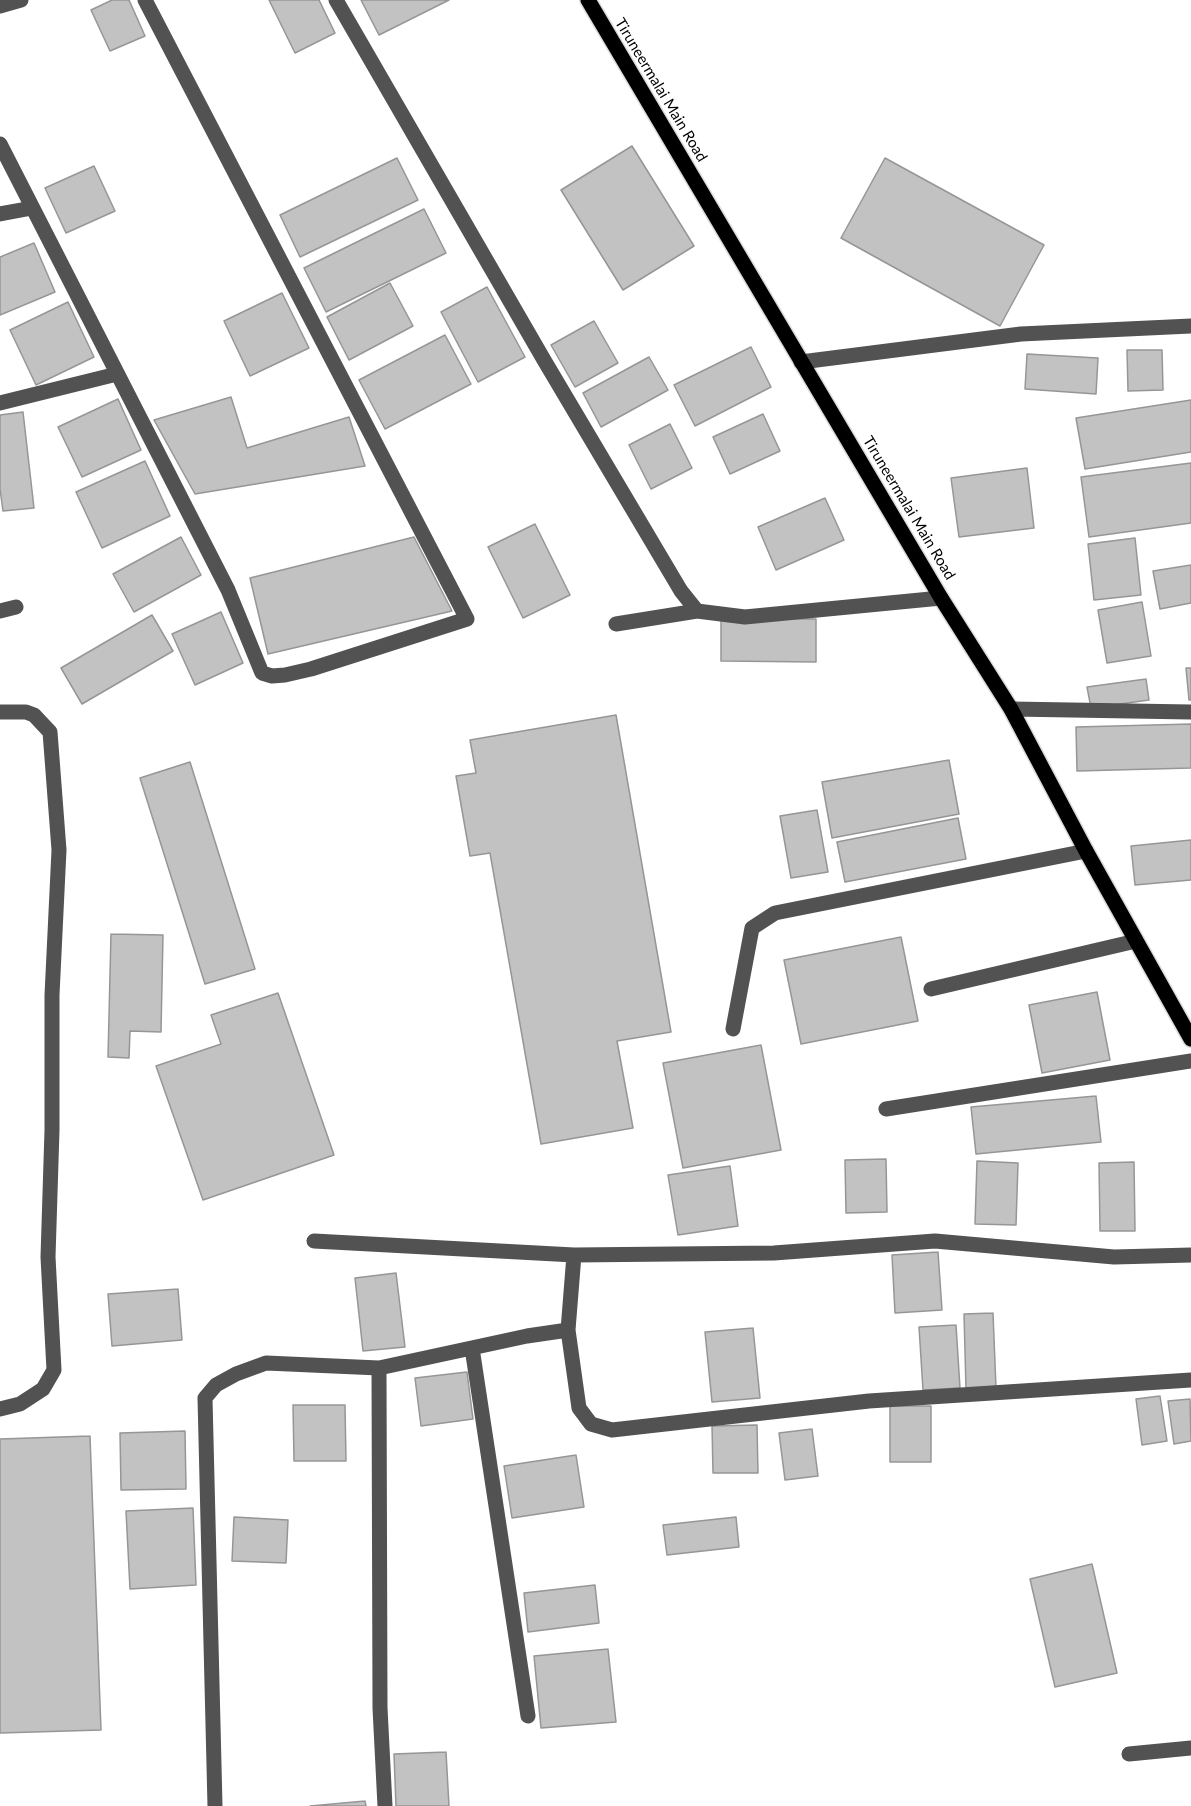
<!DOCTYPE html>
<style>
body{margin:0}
canvas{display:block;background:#fff}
</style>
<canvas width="1191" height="1806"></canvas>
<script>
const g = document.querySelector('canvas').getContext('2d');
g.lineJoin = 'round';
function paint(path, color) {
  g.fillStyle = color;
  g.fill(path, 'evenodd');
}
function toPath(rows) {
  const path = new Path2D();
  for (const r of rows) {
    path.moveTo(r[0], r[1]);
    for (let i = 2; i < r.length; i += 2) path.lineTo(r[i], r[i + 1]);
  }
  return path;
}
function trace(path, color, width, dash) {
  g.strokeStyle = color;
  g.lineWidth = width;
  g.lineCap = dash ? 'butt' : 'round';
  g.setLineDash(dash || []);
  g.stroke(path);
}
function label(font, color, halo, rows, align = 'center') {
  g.font = font + ' Lato,sans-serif';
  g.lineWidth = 4.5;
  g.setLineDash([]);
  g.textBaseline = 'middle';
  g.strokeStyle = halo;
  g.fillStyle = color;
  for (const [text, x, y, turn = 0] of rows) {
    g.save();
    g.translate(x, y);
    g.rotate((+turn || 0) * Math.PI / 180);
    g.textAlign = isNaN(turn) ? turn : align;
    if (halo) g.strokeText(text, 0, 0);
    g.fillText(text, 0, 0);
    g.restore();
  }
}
const building = toPath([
 [112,0,129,0,145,36,110,51,91,10,112,0],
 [269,0,319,0,335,33,295,53,269,0],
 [361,0,449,0,379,35,361,0],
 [632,146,694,246,623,290,561,190,632,146],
 [397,158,418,200,300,257,280,215,397,158],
 [885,158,1044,245,1000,326,841,238,885,158],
 [94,166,115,211,66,233,45,188,94,166],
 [424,209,446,253,326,312,304,268,424,209],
 [34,243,55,292,0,315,0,257,34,243],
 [390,283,413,326,349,360,327,317,390,283],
 [487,287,525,357,478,382,441,312,487,287],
 [282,293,309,348,250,376,224,321,282,293],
 [68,302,94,357,36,385,10,330,68,302],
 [594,321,618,363,575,387,551,345,594,321],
 [445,335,471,384,385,429,359,380,445,335],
 [751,347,771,387,695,426,674,385,751,347],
 [1127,350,1162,350,1163,390,1128,391,1127,350],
 [1027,354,1098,358,1096,394,1025,389,1027,354],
 [649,357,668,390,601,427,583,393,649,357],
 [231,397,247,448,349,417,365,466,195,494,154,420,231,397],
 [118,399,141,450,82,477,58,427,118,399],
 [1191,400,1191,452,1085,469,1076,418,1191,400],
 [23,412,34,508,3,511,0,489,0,415,23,412],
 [763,414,780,451,730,474,713,437,763,414],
 [670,424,692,468,651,489,629,445,670,424],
 [145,461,170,516,102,548,76,492,145,461],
 [1191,463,1191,523,1089,537,1081,477,1191,463],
 [1027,468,1034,528,959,537,951,478,1027,468],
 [825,498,844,540,776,570,758,527,825,498],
 [535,524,570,595,523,618,488,547,535,524],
 [181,537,201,575,134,612,113,574,181,537],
 [414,537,452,611,268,654,250,578,414,537],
 [1135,538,1141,595,1094,600,1088,544,1135,538],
 [1191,565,1191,603,1160,609,1153,571,1191,565],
 [1142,602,1151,656,1107,663,1098,610,1142,602],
 [221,612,243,663,195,685,172,634,221,612],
 [152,615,173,651,82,704,61,668,152,615],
 [721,618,816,619,816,662,721,661,721,618],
 [1186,668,1191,668,1191,700,1189,700,1186,668],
 [1146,679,1149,700,1091,708,1087,687,1146,679],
 [616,715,671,1032,617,1041,633,1128,541,1144,490,853,470,856,456,776,476,773,470,740,616,715],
 [1191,724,1191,768,1077,771,1076,727,1191,724],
 [949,760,959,814,832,838,822,782,949,760],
 [190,762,255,969,205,984,140,778,190,762],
 [817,810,828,872,791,878,780,816,817,810],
 [958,818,966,859,845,882,837,842,958,818],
 [1191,840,1191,880,1135,885,1131,846,1191,840],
 [111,934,163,935,161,1032,130,1031,129,1058,108,1057,111,934],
 [901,937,918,1021,801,1044,784,960,901,937],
 [1097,992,1110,1060,1042,1073,1029,1005,1097,992],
 [278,993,334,1155,203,1200,156,1066,221,1044,211,1015,278,993],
 [761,1045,781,1150,683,1168,663,1063,761,1045],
 [1096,1096,1101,1142,976,1154,971,1107,1096,1096],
 [886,1159,887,1212,846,1213,845,1160,886,1159],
 [977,1161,1018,1163,1016,1225,975,1224,977,1161],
 [1134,1162,1135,1231,1100,1231,1099,1163,1134,1162],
 [730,1166,738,1226,678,1235,668,1175,730,1166],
 [938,1252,942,1310,895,1313,892,1255,938,1252],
 [396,1273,405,1347,363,1351,355,1278,396,1273],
 [178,1289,182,1340,112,1346,108,1294,178,1289],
 [993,1313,996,1388,966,1389,964,1314,993,1313],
 [956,1325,960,1388,923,1390,919,1327,956,1325],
 [753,1328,760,1398,712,1402,705,1332,753,1328],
 [467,1372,473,1419,421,1426,415,1378,467,1372],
 [1160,1396,1167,1441,1142,1445,1136,1399,1160,1396],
 [1190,1399,1191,1441,1174,1444,1168,1401,1190,1399],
 [293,1405,345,1405,346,1461,294,1461,293,1405],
 [890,1406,931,1406,931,1462,890,1462,890,1406],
 [757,1425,758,1473,713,1473,712,1426,757,1425],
 [812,1429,818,1476,785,1480,779,1433,812,1429],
 [185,1431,186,1489,121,1490,120,1433,185,1431],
 [90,1436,101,1730,0,1733,0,1439,90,1436],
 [576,1455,584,1507,512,1518,504,1466,576,1455],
 [193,1508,196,1585,130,1589,126,1511,193,1508],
 [234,1517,288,1520,286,1563,232,1561,234,1517],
 [736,1517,739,1547,667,1555,663,1525,736,1517],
 [1092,1564,1117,1673,1055,1687,1030,1579,1092,1564],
 [595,1585,599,1623,528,1632,524,1593,595,1585],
 [608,1649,616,1722,541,1728,534,1656,608,1649],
 [446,1752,449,1806,396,1806,394,1754,446,1752],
 [365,1801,366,1806,310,1806,365,1801]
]);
paint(building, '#c2c2c2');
trace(building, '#969696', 1.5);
const major = toPath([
 [588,0,941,598,1011,709,1086,851,1191,1039]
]);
trace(major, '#dbdbdb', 18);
trace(toPath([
 [336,0,544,360,681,591,697,611,745,617,941,598],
 [0,6,21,0],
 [0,144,228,590,262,673,272,676,285,675,311,669,467,619,145,0],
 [0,214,32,208],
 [801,362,1021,334,1191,326],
 [0,403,117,374],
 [0,611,16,607],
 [616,624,697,611],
 [1011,709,1191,712],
 [0,712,26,712,34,715,50,732,59,850,52,995,52,1130,48,1257,54,1370,43,1389,20,1404,0,1409],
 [931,989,1136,941],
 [733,1029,752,928,775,913,1086,851],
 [886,1109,1191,1061],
 [314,1241,574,1255],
 [568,1330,579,1408,591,1424,612,1430,869,1401,1191,1380],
 [472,1348,528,1716],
 [1129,1754,1191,1748],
 [215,1806,205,1398,216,1385,236,1374,266,1363,379,1368],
 [385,1806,380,1708,379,1368,527,1336,568,1330,574,1255,774,1253,935,1241,1114,1257,1191,1255]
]), '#525252', 15);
trace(major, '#000', 15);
label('15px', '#000', '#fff', [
 ["Tiruneermalai Main Road",661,90,59],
 ["Tiruneermalai Main Road",909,508,59]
]);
</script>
